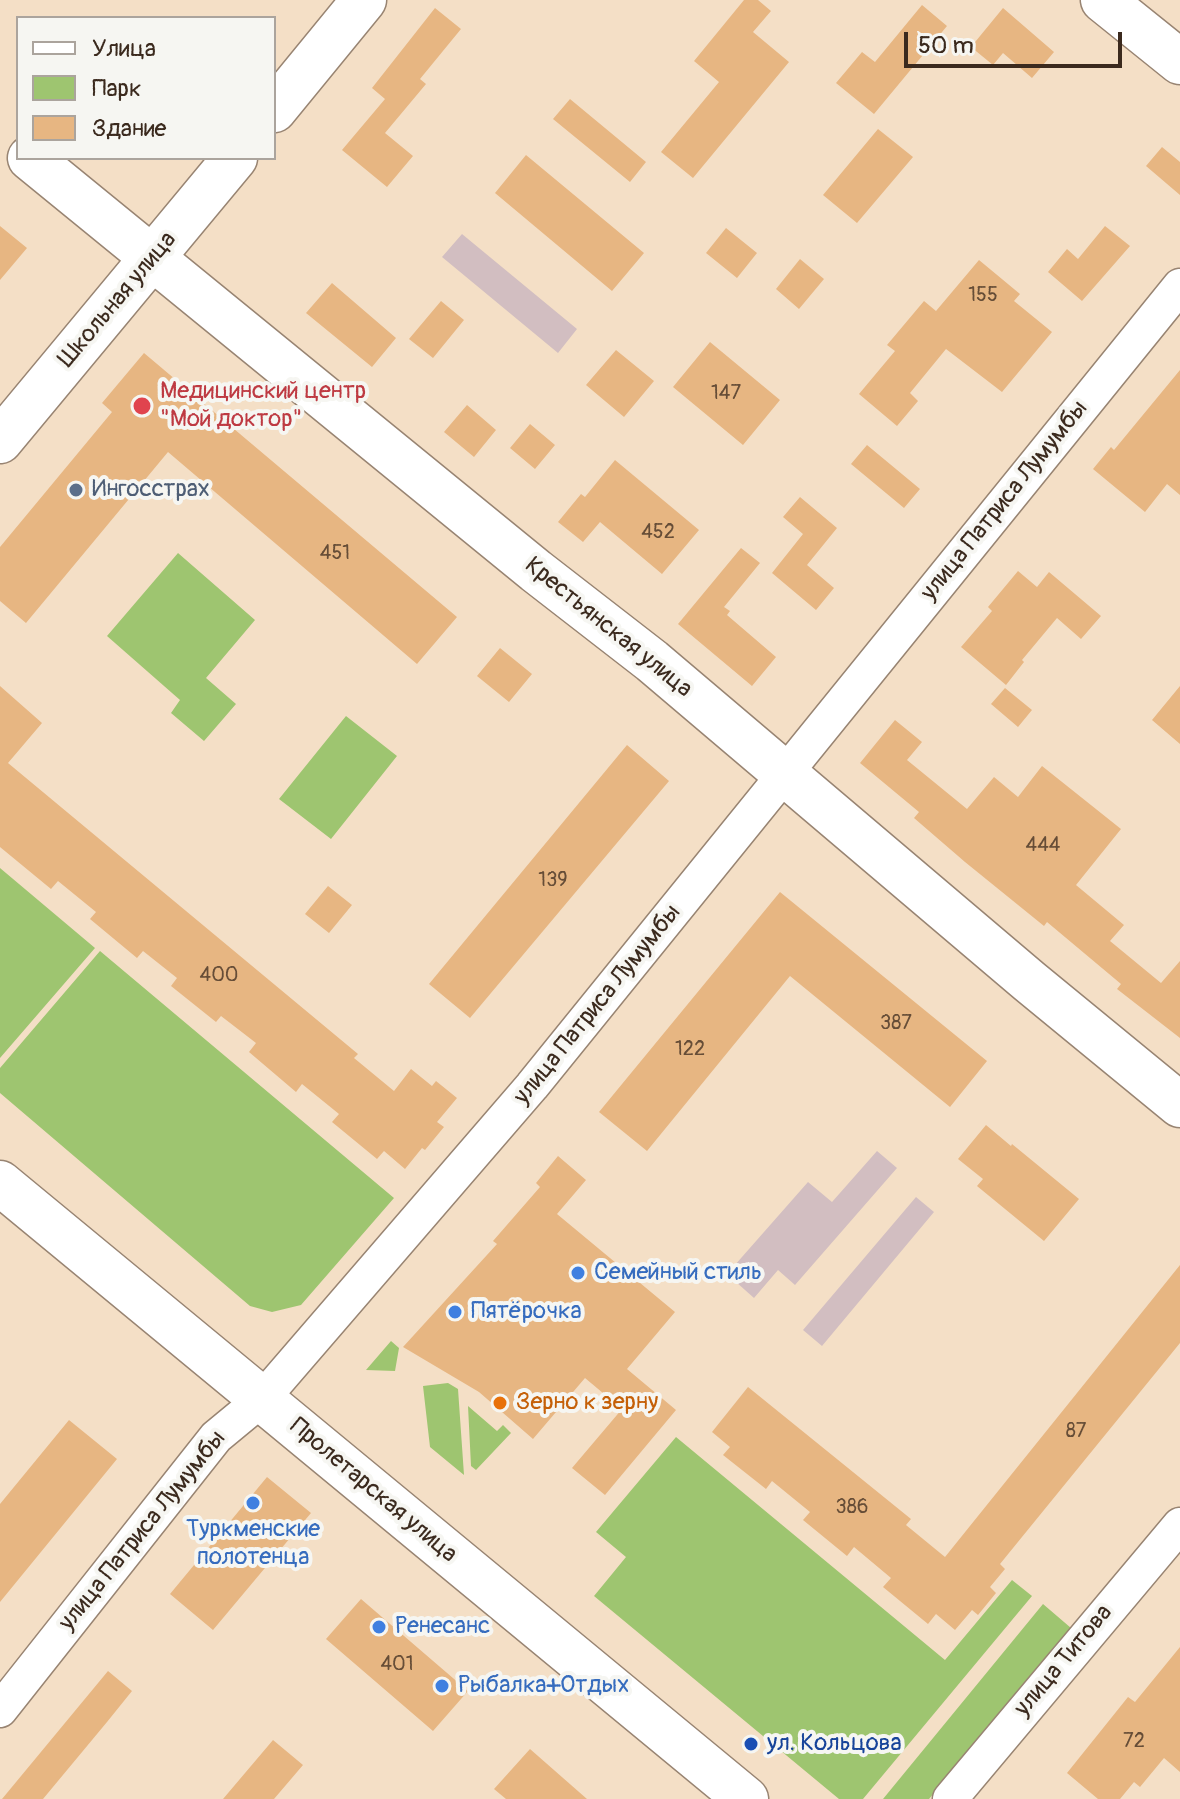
<!DOCTYPE html>
<meta charset="utf-8">
<style>
body{margin:0}
#map{position:relative;width:1180px;height:1799px;overflow:hidden;background:#f4dfc6;font-family:Pangolin,sans-serif}
canvas{display:block}
.legend{position:absolute;left:16px;top:16px;width:260px;height:144px;box-sizing:border-box;background:#f6f6f2;border:2px solid #aba49d;margin:0;padding:10px 14px;list-style:none;font-size:24px;color:#3b2a1e}
.legend li{display:flex;align-items:center;gap:16px;height:40px}
.legend b{width:40px;border:2px solid #aba49d}
.scale{position:absolute;left:904px;top:32px;width:218px;height:36px;box-sizing:border-box;border:4px solid #3b2a1e;border-top:0;padding-left:10px;font-size:24px;line-height:28px;white-space:nowrap;color:#3b2a1e;-webkit-text-stroke:6px #f6f6f2;paint-order:stroke}
</style>
<div id="map">
<canvas width="1180" height="1799"></canvas>
<ul class="legend">
<li><b style="height:10px;background:#fff"></b>Улица</li>
<li><b style="height:22px;background:#9ec570"></b>Парк</li>
<li><b style="height:22px;background:#e7b682"></b>Здание</li>
</ul>
<div class="scale">50 m</div>
</div>
<script>
const g = document.querySelector('canvas').getContext('2d');
g.lineJoin = 'round';
function paint(path, color) {
  g.fillStyle = color;
  g.fill(path, 'evenodd');
}
function toPath(rows) {
  const path = new Path2D();
  for (const r of rows) {
    path.moveTo(r[0], r[1]);
    for (let i = 2; i < r.length; i += 2) path.lineTo(r[i], r[i + 1]);
  }
  return path;
}
function trace(path, color, width, dash) {
  g.strokeStyle = color;
  g.lineWidth = width;
  g.lineCap = dash ? 'butt' : 'round';
  g.setLineDash(dash || []);
  g.stroke(path);
}
function label(font, color, halo, rows, align = 'center') {
  g.font = font + ' Pangolin,sans-serif';
  g.lineWidth = 8;
  g.setLineDash([]);
  g.textBaseline = 'middle';
  g.strokeStyle = halo;
  g.fillStyle = color;
  for (const [text, x, y, turn = 0] of rows) {
    g.save();
    g.translate(x, y);
    g.rotate((+turn || 0) * Math.PI / 180);
    g.textAlign = isNaN(turn) ? turn : align;
    if (halo) g.strokeText(text, 0, 0);
    g.fillText(text, 0, 0);
    g.restore();
  }
}
paint(toPath([
 [462,234,577,329,558,353,442,257],
 [877,1151,897,1168,795,1285,778,1270,754,1298,727,1274,808,1182,832,1202],
 [916,1197,934,1212,822,1346,803,1330]
]), '#d2bec1');
paint(toPath([
 [178,553,255,620,206,678,236,704,204,741,171,713,180,700,107,636],
 [346,716,397,756,331,839,279,799],
 [0,868,95,948,0,1058],
 [100,951,394,1198,301,1305,272,1312,250,1306,0,1093,0,1068],
 [391,1341,399,1348,395,1371,366,1370],
 [448,1383,458,1389,464,1475,430,1447,423,1386],
 [468,1406,497,1431,503,1425,511,1433,476,1470,471,1466],
 [676,1437,945,1660,1012,1580,1032,1596,863,1799,839,1799,594,1596,626,1557,596,1532],
 [1043,1604,1071,1628,929,1799,883,1799]
]), '#9ec570');
paint(toPath([
 [744,0,758,0,771,11,753,32,789,62,693,178,661,152,719,82,694,61],
 [922,5,947,26,874,114,836,83,862,52,875,62],
 [435,8,461,29,420,79,426,84,385,133,413,156,387,187,342,150,385,99,372,88],
 [1003,8,1054,52,1032,78,1003,53,993,65,971,47],
 [570,99,646,162,630,182,553,119],
 [878,129,913,157,857,223,823,195],
 [1162,147,1180,162,1180,195,1146,166],
 [526,155,644,253,612,291,495,193],
 [0,226,27,248,0,280],
 [1105,226,1130,246,1082,301,1048,272,1067,249,1078,259],
 [726,228,757,253,737,278,706,253],
 [800,259,824,279,799,309,776,289],
 [979,260,1020,294,1014,301,1052,332,1002,392,946,349,910,393,918,401,897,426,859,394,895,351,887,345,924,301,936,311],
 [332,283,396,338,372,367,306,313],
 [441,301,464,320,433,358,409,339],
 [710,342,780,400,743,445,673,387],
 [616,350,654,381,624,417,586,385],
 [144,353,457,617,417,664,168,452,26,623,0,601,0,547,112,412,102,403],
 [1180,370,1180,495,1167,484,1145,512,1093,469,1111,447,1114,450],
 [467,405,496,430,474,457,444,432],
 [530,424,555,445,535,469,510,448],
 [867,445,920,489,904,508,851,464],
 [615,460,699,530,662,574,600,522,583,542,558,522,581,494,585,497],
 [800,497,837,528,807,565,834,588,816,610,772,573,803,534,783,517],
 [741,548,760,563,724,607,730,611,727,615,776,657,752,686,678,624],
 [1018,571,1037,587,1049,572,1101,616,1081,639,1057,618,1022,660,1024,662,1006,685,961,647,992,611,988,607],
 [500,648,532,674,509,702,477,676],
 [0,686,42,723,8,763,358,1054,354,1058,394,1091,411,1069,432,1086,436,1081,457,1098,437,1122,444,1127,425,1150,422,1148,405,1169,384,1151,377,1159,332,1122,339,1114,302,1084,296,1092,249,1052,256,1043,221,1016,216,1022,171,986,177,978,143,951,137,958,90,919,96,912,58,881,51,889,0,847],
 [1180,686,1180,744,1152,720],
 [1005,688,1032,710,1018,727,991,704],
 [895,720,922,742,907,760,967,809,994,777,1018,797,1042,766,1121,829,1076,885,1124,925,1110,941,1161,983,1180,961,1180,1038,1117,989,1121,984,1047,922,1044,926,965,862,914,818,919,812,860,763],
 [627,745,669,781,470,1018,429,984],
 [328,886,352,905,329,933,305,914],
 [780,892,987,1061,950,1107,790,976,647,1151,599,1112],
 [986,1125,1011,1146,1012,1144,1079,1199,1044,1241,977,1186,983,1179,958,1159],
 [558,1156,586,1180,557,1214,675,1312,627,1369,676,1410,605,1495,572,1468,622,1409,585,1378,533,1439,479,1392,403,1347,497,1244,493,1241,540,1187,536,1183],
 [1180,1265,1180,1343,1000,1564,1005,1569,990,1587,996,1593,978,1615,972,1610,955,1630,936,1614,928,1624,883,1587,891,1578,854,1547,847,1556,803,1520,810,1512,772,1481,766,1489,723,1455,730,1447,712,1432,748,1387,911,1519,906,1525,945,1557],
 [69,1420,117,1459,0,1602,0,1504],
 [267,1477,311,1513,213,1630,170,1594],
 [361,1599,468,1691,433,1731,326,1639],
 [1180,1647,1180,1772,1164,1758,1140,1787,1134,1782,1120,1799,1098,1799,1067,1773,1128,1697,1135,1702],
 [108,1671,132,1691,107,1722,43,1799,2,1799],
 [273,1740,303,1765,274,1799,223,1799],
 [530,1749,587,1799,506,1799,494,1789]
]), '#e7b682');
const street = toPath([
 [0,1710,216,1437,262,1399,532,1086,1180,286],
 [950,1799,1180,1525]
]);
const secondary = toPath([
 [1103,0,1180,62],
 [274,110,364,0],
 [30,158,536,571,652,661,1029,981,1180,1105],
 [0,441,235,158],
 [0,1183,746,1799]
]);
trace(street, '#988472', 37);
trace(secondary, '#988472', 47);
trace(street, '#fff', 34);
trace(secondary, '#fff', 44);
for (const [x, y, r, color] of [
 [142,406,10,"#e0444e"],
 [76,490,8,"#5c6f8a"],
 [578,1273,8,"#3f7fe0"],
 [455,1312,8,"#3f7fe0"],
 [500,1403,8,"#e8710a"],
 [253,1503,8,"#3f7fe0"],
 [379,1627,8,"#3f7fe0"],
 [442,1686,8,"#3f7fe0"],
 [751,1744,8,"#1a4fb4"]
]) {
  const dot = new Path2D();
  dot.arc(x, y, r, 0, 2 * Math.PI);
  g.fillStyle = color;
  g.fill(dot);
  trace(dot, '#f6f6f2', 3);
}
label('20px', '#664d37', null, [
 ["155",983,296],
 ["147",726,394],
 ["452",658,533],
 ["451",335,554],
 ["444",1043,846],
 ["139",553,881],
 ["400",219,976],
 ["387",896,1024],
 ["122",690,1050],
 ["87",1076,1432],
 ["386",852,1508],
 ["401",397,1665],
 ["72",1134,1742]
]);
label('24px', '#3b2a1e', '#f6f6f2', [
 ["Школьная улица",118,300,-50],
 ["улица Патриса Лумумбы",1005,501,-51],
 ["Крестьянская улица",608,628,39],
 ["улица Патриса Лумумбы",598,1005,-51],
 ["Пролетарская улица",373,1491,40],
 ["улица Патриса Лумумбы",143,1531,-51],
 ["улица Титова",1064,1661,-50]
]);
label('24px', '#be3a42', '#f6f6f2', [
 ["Медицинский центр",160,392],
 ["\"Мой доктор\"",160,420]
], 'left');
label('24px', '#4e5e75', '#f6f6f2', [
 ["Ингосстрах",92,490]
], 'left');
label('24px', '#366cbe', '#f6f6f2', [
 ["Семейный стиль",594,1273],
 ["Пятёрочка",471,1312],
 ["Туркменские",253,1530,"center"],
 ["полотенца",253,1558,"center"],
 ["Ренесанс",395,1627],
 ["Рыбалка+Отдых",458,1686]
], 'left');
label('24px', '#c56008', '#f6f6f2', [
 ["Зерно к зерну",516,1403]
], 'left');
label('24px', '#164399', '#f6f6f2', [
 ["ул. Кольцова",767,1744]
], 'left');
</script>
